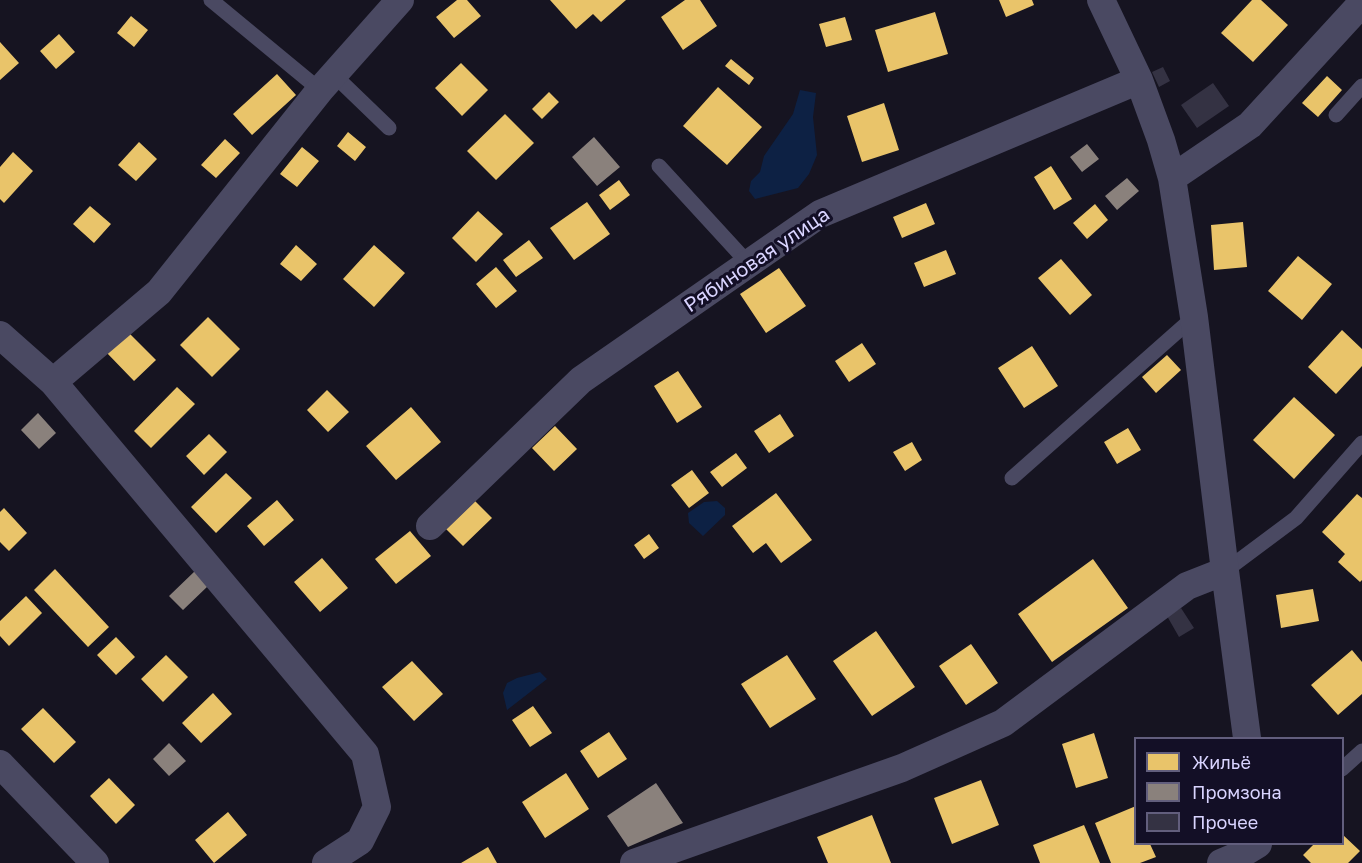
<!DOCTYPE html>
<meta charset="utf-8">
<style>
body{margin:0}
#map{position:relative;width:1362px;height:863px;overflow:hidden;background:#161421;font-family:"Golos Text",sans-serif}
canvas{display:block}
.legend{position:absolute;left:1134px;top:737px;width:210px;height:108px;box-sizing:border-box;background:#130f26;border:2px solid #625e7d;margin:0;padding:8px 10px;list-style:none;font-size:18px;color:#d9d4ff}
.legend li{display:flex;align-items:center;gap:12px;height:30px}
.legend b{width:30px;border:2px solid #625e7d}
</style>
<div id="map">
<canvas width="1362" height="863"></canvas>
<ul class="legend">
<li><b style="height:16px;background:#e9c46a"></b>Жильё</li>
<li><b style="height:16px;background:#8a817c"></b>Промзона</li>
<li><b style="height:16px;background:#343243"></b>Прочее</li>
</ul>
</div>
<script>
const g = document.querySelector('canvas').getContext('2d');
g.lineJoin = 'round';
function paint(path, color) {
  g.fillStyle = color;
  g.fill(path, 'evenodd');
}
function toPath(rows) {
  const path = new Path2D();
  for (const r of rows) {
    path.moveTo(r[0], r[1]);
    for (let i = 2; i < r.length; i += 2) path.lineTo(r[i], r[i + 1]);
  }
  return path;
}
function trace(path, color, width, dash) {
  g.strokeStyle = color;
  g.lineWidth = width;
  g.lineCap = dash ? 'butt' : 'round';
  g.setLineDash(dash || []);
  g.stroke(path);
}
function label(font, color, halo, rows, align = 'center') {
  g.font = font + ' "Golos Text",sans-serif';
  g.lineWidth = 6;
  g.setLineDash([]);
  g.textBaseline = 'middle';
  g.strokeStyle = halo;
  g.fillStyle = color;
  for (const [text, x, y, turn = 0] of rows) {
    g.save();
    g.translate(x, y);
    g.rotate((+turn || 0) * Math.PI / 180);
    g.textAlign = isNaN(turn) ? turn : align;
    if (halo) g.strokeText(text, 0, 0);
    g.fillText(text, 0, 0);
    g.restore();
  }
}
paint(toPath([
 [800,90,816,93,813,117,817,155,809,174,798,188,755,199,749,191,751,181,760,172,764,156,793,114],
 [717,501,725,508,725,515,703,536,689,523,688,513,704,502],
 [540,672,547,679,507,710,503,693,507,683,517,678]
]), '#0d2144');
paint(toPath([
 [457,0,467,0,481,16,454,38,436,17],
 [550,0,626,0,601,22,593,14,576,29],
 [685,0,700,0,717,26,683,50,661,17],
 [999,0,1032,0,1034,5,1006,17],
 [1252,0,1261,0,1288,25,1253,62,1221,33],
 [935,12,948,54,888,72,875,30],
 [131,16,148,30,134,47,117,33],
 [845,17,852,40,826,47,819,24],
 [59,34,75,52,56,69,40,51],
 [0,42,19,63,0,80],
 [731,59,754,78,749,85,725,66],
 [461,63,488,90,462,116,435,88],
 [277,74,296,95,252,135,233,114],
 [1327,76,1342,90,1318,117,1302,103],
 [718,87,762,127,727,165,683,126],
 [549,92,559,102,542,119,532,109],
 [884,103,899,150,862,162,847,116],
 [505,114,534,143,496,180,467,151],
 [348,132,366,147,355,161,337,146],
 [225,139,240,153,216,178,201,165],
 [139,142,157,159,136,181,118,165],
 [302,147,319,161,297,187,280,174],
 [13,152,33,171,4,203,0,199,0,167],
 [1051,166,1072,199,1054,210,1034,177],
 [619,180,630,195,610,210,599,195],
 [587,202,610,234,574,260,550,228],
 [926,203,935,224,902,238,893,217],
 [1095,204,1108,220,1087,239,1073,223],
 [90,206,111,224,94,243,73,224],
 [478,211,503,234,476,262,452,238],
 [1243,222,1247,267,1214,270,1211,225],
 [529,240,543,258,516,277,503,260],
 [296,245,317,264,301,281,280,264],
 [374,245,405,273,374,307,343,279],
 [946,250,956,274,924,287,914,263],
 [1298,256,1332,284,1302,320,1268,291],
 [1061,259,1092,295,1070,315,1038,278],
 [496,267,517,291,496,308,476,284],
 [779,268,806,306,766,333,740,294],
 [208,317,240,349,212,377,180,345],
 [1342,330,1362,349,1362,366,1336,394,1308,367],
 [127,331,156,360,134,381,106,352],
 [862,343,876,364,849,382,835,361],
 [1032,346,1058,386,1024,408,998,368],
 [1167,355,1181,370,1156,393,1142,377],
 [678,371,702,407,677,423,654,386],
 [177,387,195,404,151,448,134,431],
 [327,390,349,412,328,432,307,410],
 [1294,397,1335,435,1294,479,1253,440],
 [411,407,441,442,396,480,366,446],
 [780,414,794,436,769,453,754,431],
 [555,426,577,449,554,471,532,448],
 [1128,428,1141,450,1117,464,1104,442],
 [209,434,227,452,204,475,186,456],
 [912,442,922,460,905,471,893,452],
 [736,453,747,468,722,487,710,472],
 [692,470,709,493,689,508,671,485],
 [226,473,252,498,216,533,191,507],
 [776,493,812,540,781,563,766,543,753,553,732,526],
 [1357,494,1362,498,1362,580,1360,582,1338,562,1345,554,1322,532],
 [277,500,294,520,264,546,247,526],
 [475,501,492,518,463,546,446,529],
 [4,508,27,533,9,551,0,542,0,512],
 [410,531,431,556,396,584,375,559],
 [649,534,659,548,644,559,634,545],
 [322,558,348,588,320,612,294,582],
 [1093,559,1128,608,1052,662,1018,614],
 [55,569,109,627,88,647,34,590],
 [1313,589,1319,621,1281,628,1276,595],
 [26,596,42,613,9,646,0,636,0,621],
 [876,631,915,687,872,716,833,661],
 [116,637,135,657,116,675,97,655],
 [971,644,998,683,966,705,939,666],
 [1352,650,1362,662,1362,694,1338,715,1311,685],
 [166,655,188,677,163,702,141,679],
 [787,655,816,699,770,728,741,684],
 [412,661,443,694,414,721,382,687],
 [213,693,232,714,201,743,182,723],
 [533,706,552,733,530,747,512,720],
 [43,708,76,742,54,763,21,729],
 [609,732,627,759,598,778,580,751],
 [1094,733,1108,778,1076,788,1062,744],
 [566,773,589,809,545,838,522,802],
 [109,778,135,805,116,824,90,796],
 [981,780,999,825,952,844,934,798],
 [1136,806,1136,844,1150,844,1156,857,1140,863,1111,863,1095,823],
 [228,812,247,835,214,863,195,840],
 [872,815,891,863,828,863,817,837],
 [1084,825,1100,863,1040,863,1033,845],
 [1342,834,1360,851,1348,863,1311,863,1303,855,1314,844,1342,844],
 [488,847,497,863,461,863]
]), '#e9c46a');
paint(toPath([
 [594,137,620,167,597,186,572,157],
 [1087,144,1099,159,1082,172,1070,157],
 [1127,178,1139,191,1117,210,1105,196],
 [38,413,56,433,39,449,21,430],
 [195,571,208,586,183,610,169,596],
 [169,743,186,761,169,776,153,759],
 [656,783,683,823,628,847,607,816]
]), '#8a817c');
paint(toPath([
 [1163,67,1170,81,1159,87,1152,72],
 [1213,83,1229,106,1197,128,1181,105],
 [1181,608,1194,628,1179,637,1167,616]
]), '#343243');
trace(toPath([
 [211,0,320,90],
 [334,75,389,128],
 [1336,115,1362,86],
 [659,166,748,263],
 [1012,478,1194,317],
 [1225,571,1296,518,1362,443],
 [1342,769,1362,751]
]), '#4a4962', 15);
trace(toPath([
 [1101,0,1139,80,1161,140,1172,178,1194,317,1225,571,1247,738],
 [1172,178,1250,125,1362,3],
 [0,335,53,382,365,754,377,807,360,841,326,863],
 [53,382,159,292,320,90,400,0],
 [430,526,581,380,820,214,1139,80],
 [0,764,95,863],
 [634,863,902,768,1003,723,1187,586,1225,571],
 [1221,863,1240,855,1258,844]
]), '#4a4962', 28);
label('20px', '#d9d4ff', '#130f26', [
 ["Рябиновая улица",757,260,-34]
]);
</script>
